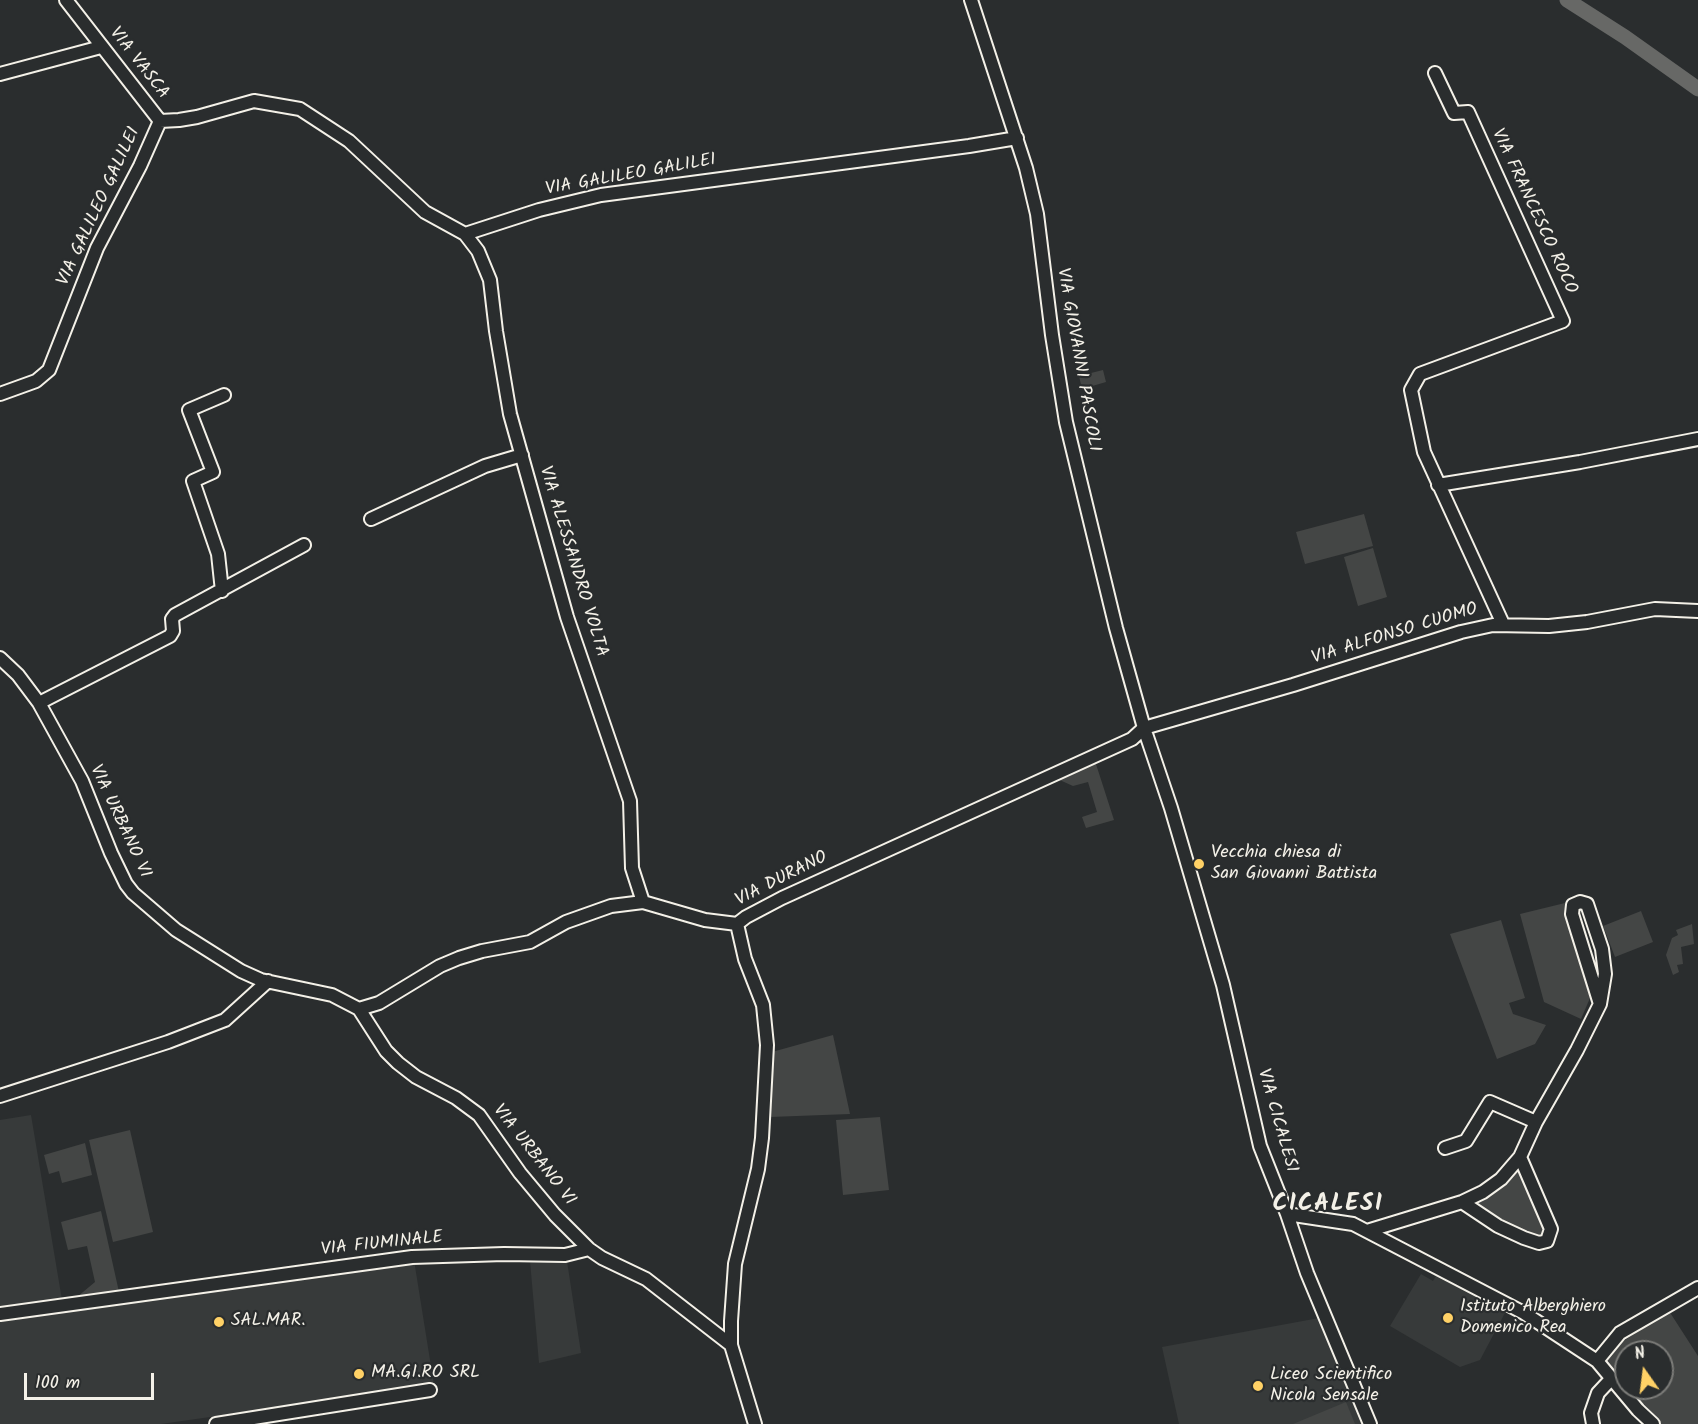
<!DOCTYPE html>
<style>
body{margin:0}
#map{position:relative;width:1698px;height:1424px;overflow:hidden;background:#2a2d2e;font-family:Kalam,sans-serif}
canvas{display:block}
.north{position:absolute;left:1614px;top:1340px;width:60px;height:60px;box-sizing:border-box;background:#2a2d2e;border:2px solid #7b7b78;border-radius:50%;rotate:346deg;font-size:16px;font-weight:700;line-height:24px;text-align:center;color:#f4f1e8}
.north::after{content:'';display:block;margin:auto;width:21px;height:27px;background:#ffd166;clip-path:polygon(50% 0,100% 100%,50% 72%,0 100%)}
.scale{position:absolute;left:24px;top:1373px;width:130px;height:27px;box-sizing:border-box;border:3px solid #f4f1e8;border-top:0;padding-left:8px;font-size:18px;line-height:21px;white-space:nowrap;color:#f4f1e8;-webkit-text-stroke:4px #2a2d2e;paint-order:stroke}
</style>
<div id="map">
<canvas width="1698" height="1424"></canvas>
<div class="north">N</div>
<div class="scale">100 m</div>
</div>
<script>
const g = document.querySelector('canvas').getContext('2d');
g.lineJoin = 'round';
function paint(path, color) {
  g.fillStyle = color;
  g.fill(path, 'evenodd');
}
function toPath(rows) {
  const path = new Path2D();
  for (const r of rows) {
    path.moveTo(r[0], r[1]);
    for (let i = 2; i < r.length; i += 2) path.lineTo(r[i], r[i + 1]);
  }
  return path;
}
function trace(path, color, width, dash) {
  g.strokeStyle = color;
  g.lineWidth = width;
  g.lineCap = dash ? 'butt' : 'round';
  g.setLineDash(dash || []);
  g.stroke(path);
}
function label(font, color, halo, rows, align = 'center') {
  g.font = font + ' Kalam,sans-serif';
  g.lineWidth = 4.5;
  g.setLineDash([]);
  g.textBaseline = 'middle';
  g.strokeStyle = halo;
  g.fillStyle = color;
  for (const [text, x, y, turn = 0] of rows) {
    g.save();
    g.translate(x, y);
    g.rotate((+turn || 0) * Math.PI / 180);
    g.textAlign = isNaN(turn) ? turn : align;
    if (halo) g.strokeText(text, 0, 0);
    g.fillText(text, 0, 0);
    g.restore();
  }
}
paint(toPath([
 [31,1115,62,1300,35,1302,0,1309,0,1120],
 [414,1260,434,1385,161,1424,0,1424,0,1318],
 [530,1261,567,1261,581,1353,539,1363],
 [1421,1274,1433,1281,1437,1274,1506,1311,1480,1360,1460,1367,1390,1326],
 [1319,1318,1361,1424,1179,1424,1162,1347]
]), '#373a3a');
paint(toPath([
 [1103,370,1106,382,1082,389,1079,376],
 [1364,514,1373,546,1305,564,1296,532],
 [1373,548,1387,597,1358,606,1344,557],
 [1095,761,1114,820,1086,828,1082,817,1097,812,1088,782,1073,786,1053,777],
 [1565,903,1590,998,1581,1019,1544,1002,1520,914],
 [1641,911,1653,942,1615,957,1603,926],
 [1501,920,1525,998,1509,1003,1513,1014,1546,1025,1535,1044,1497,1059,1450,934],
 [1692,924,1694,944,1681,947,1683,964,1677,965,1679,972,1673,975,1666,955,1672,938,1678,935,1676,930],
 [833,1035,850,1114,770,1117,772,1052],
 [880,1117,889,1190,843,1195,836,1120],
 [130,1130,153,1232,113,1242,89,1140],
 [85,1143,92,1175,62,1183,59,1171,49,1174,44,1155],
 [1520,1166,1547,1233,1539,1239,1504,1224,1471,1204],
 [101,1211,119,1292,77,1297,95,1282,87,1246,68,1250,61,1222],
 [1669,1311,1698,1356,1698,1424,1658,1424,1627,1388,1662,1388,1662,1352,1626,1352,1626,1387,1603,1358,1622,1342],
 [1346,1402,1355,1424,1293,1424]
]), '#444645');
trace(toPath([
 [1567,0,1625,37,1698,89]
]), '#676866', 15);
const minor = toPath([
 [66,0,160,121],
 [971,0,1026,168,1037,214,1052,335,1066,422,1116,628,1144,728,1171,808,1223,985,1260,1146,1287,1214,1353,1224,1524,1313,1597,1361,1638,1410,1653,1424],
 [1435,73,1454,113,1468,112,1563,321,1420,374,1411,390,1424,452,1503,624],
 [0,74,101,47],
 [465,234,478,251,490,280,496,331,510,414,567,617,630,801,632,868,643,902],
 [0,394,36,381,49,370,97,248,140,166,160,121,179,120,197,117,254,101,300,109,349,141,425,212,465,234,539,210,601,195,969,146,1017,138],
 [1438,485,1580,462,1698,439],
 [371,519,485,466,522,455],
 [222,591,218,554,193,481,213,472,189,410,224,395],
 [0,658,18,675,39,703,82,781,111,853,126,884,133,893,176,930,241,971,261,980,332,995,359,1009,386,1051,398,1063,416,1077,456,1098,479,1115,520,1173,555,1215,589,1249,602,1258,646,1279,731,1345],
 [39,703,170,636,173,631,172,619,175,615,304,545],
 [737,924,745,959,763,1005,767,1045,762,1138,758,1169,735,1264,731,1321,731,1345,755,1424],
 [359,1009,379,1003,440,966,459,958,482,951,530,942,566,922,611,906,643,902,705,920,737,924,746,917,782,898,1132,739,1144,728,1293,685,1461,632,1493,625,1549,626,1587,622,1655,609,1698,611],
 [0,1096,168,1042,225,1020,268,981],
 [1445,1148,1466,1141,1490,1102,1536,1122],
 [1462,1202,1498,1226,1524,1238,1539,1243,1547,1241,1551,1229,1520,1157],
 [1287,1214,1307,1273,1370,1424],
 [1367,1231,1462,1202,1483,1192,1501,1179,1520,1157,1536,1122,1577,1050,1600,1004,1605,974,1602,949,1587,904,1580,902,1573,905,1572,914,1600,1004],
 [0,1314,412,1257,504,1254,565,1255,589,1249],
 [1597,1361,1620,1333,1698,1288],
 [216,1424,430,1390],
 [1593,1424,1591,1413,1598,1393,1612,1378]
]);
trace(minor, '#f4f1e8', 16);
trace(minor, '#2a2d2e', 12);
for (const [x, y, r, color] of [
 [1199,864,6,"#ffd166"],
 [1448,1318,6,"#ffd166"],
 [219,1322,6,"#ffd166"],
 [359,1374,6,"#ffd166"],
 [1258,1386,6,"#ffd166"]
]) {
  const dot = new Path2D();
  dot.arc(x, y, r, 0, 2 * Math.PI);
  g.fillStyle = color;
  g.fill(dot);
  trace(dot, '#2a2d2e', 2);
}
label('18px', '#f4f1e8', '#2a2d2e', [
 ["VIA VASCA",138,64,52],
 ["VIA GALILEO GALILEI",631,176,-10],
 ["VIA GALILEO GALILEI",100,207,-65],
 ["VIA FRANCESCO ROCO",1533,212,65],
 ["VIA GIOVANNI PASCOLI",1077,360,80],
 ["VIA ALESSANDRO VOLTA",572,562,73],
 ["VIA ALFONSO CUOMO",1395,635,-17],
 ["VIA URBANO VI",119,822,65],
 ["VIA DURANO",782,880,-27],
 ["VIA CICALESI",1276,1121,74],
 ["VIA URBANO VI",533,1156,52],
 ["VIA FIUMINALE",382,1245,-6]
]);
label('18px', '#f4f1e8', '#2a2d2e', [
 ["Vecchia chiesa di",1211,854],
 ["San Giovanni Battista",1211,875],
 ["Istituto Alberghiero",1460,1308],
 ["Domenico Rea",1460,1329],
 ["SAL.MAR.",231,1322],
 ["MA.GI.RO SRL",371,1374],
 ["Liceo Scientifico",1270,1376],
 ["Nicola Sensale",1270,1397]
], 'left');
g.letterSpacing = '1.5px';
label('bold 24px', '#f4f1e8', '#2a2d2e', [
 ["CICALESI",1328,1206]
]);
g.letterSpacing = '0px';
</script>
